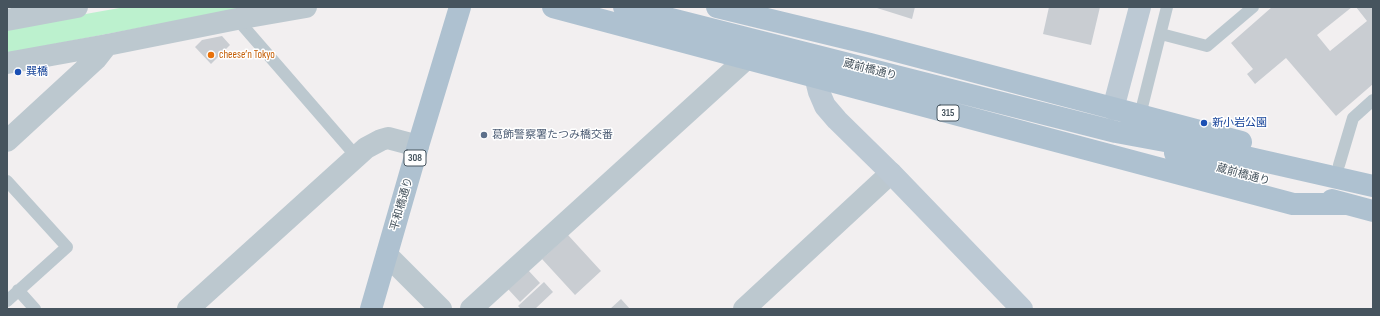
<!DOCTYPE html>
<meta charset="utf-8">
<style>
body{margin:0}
#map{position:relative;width:1380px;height:316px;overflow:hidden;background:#f2eff0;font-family:"Sofia Sans Condensed",sans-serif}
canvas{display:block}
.frame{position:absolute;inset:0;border:8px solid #46545e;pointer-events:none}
</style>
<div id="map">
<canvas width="1380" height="316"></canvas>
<div class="frame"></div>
</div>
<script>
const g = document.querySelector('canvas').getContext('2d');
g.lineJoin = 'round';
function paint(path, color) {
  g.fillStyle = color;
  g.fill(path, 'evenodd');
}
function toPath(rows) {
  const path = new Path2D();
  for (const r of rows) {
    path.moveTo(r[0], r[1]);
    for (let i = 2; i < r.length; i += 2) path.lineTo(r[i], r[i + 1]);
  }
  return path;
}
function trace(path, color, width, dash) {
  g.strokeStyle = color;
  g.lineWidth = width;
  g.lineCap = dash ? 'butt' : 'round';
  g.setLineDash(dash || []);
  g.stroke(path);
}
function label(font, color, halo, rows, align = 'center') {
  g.font = font + ' "Sofia Sans Condensed","Noto Sans JP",sans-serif';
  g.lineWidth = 3;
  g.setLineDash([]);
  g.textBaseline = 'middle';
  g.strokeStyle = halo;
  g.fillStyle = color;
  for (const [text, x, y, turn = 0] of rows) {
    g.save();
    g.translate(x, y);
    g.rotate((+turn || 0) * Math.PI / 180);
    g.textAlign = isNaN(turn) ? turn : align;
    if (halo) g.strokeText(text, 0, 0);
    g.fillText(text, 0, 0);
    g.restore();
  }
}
paint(toPath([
 [125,7,249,7,7,53,7,28]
]), '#bcf1ce');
paint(toPath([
 [878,7,915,7,912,19,877,8],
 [1049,7,1100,7,1091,45,1043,34],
 [1272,7,1352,7,1317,35,1330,51,1367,21,1356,7,1373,7,1373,84,1336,116,1286,58,1255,84,1247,74,1253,69,1231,43],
 [222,36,230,45,211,64,195,47,202,40],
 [568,235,601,271,575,295,542,259],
 [528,270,540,283,520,302,508,289],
 [544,282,553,292,535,309,521,309,518,306],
 [621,299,630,309,610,309]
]), '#c9cdd2');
trace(toPath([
 [237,19,356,156],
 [1161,34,1207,46,1253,7],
 [1140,115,1167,7],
 [1339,165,1353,118,1373,100],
 [7,181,67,247,7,301],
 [18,290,35,309]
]), '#bcc8cf', 12);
trace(toPath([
 [7,20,77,7],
 [7,63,107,45,237,19,306,7],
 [7,141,96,59,107,45],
 [387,255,441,309],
 [188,309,366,148,381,140,388,138,418,146],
 [471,309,746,59],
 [744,309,891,173]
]), '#bcc8cf', 22);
trace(toPath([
 [815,76,819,92,825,106,837,120,891,173,1022,309],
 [1113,109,1140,7]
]), '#bcc9d4', 22);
trace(toPath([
 [553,7,1293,204,1346,204],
 [624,7,1116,132,1219,151,1373,186],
 [717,7,870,44,1241,142],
 [1175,153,1213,167,1241,175],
 [1332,200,1373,211],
 [371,309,418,146,460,7]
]), '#aec1d0', 22);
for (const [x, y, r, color] of [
 [211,55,4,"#e8710a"],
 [18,72,4,"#1a4fb4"],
 [1204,123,4,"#1a4fb4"],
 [484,135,4,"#5c6f8a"]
]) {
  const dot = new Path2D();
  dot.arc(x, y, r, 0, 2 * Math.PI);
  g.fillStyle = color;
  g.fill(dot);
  trace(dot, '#fff', 1.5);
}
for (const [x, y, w] of [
 [948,113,22],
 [415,158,22]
]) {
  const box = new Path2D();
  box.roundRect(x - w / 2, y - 8, w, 16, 3);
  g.fillStyle = '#fff';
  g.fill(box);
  trace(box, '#46545e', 1);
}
label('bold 10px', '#46545e', null, [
 ["315",948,113],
 ["308",415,158]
]);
label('11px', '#c56008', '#fff', [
 ["cheese’n Tokyo",219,55]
], 'left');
label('11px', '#46545e', '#fff', [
 ["蔵前橋通り",870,70,14],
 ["蔵前橋通り",1243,175,15],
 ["平和橋通り",402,204,-74]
]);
label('11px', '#164399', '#fff', [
 ["巽橋",26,72],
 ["新小岩公園",1212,123]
], 'left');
label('11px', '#4e5e75', '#fff', [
 ["葛飾警察署たつみ橋交番",492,135]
], 'left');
</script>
